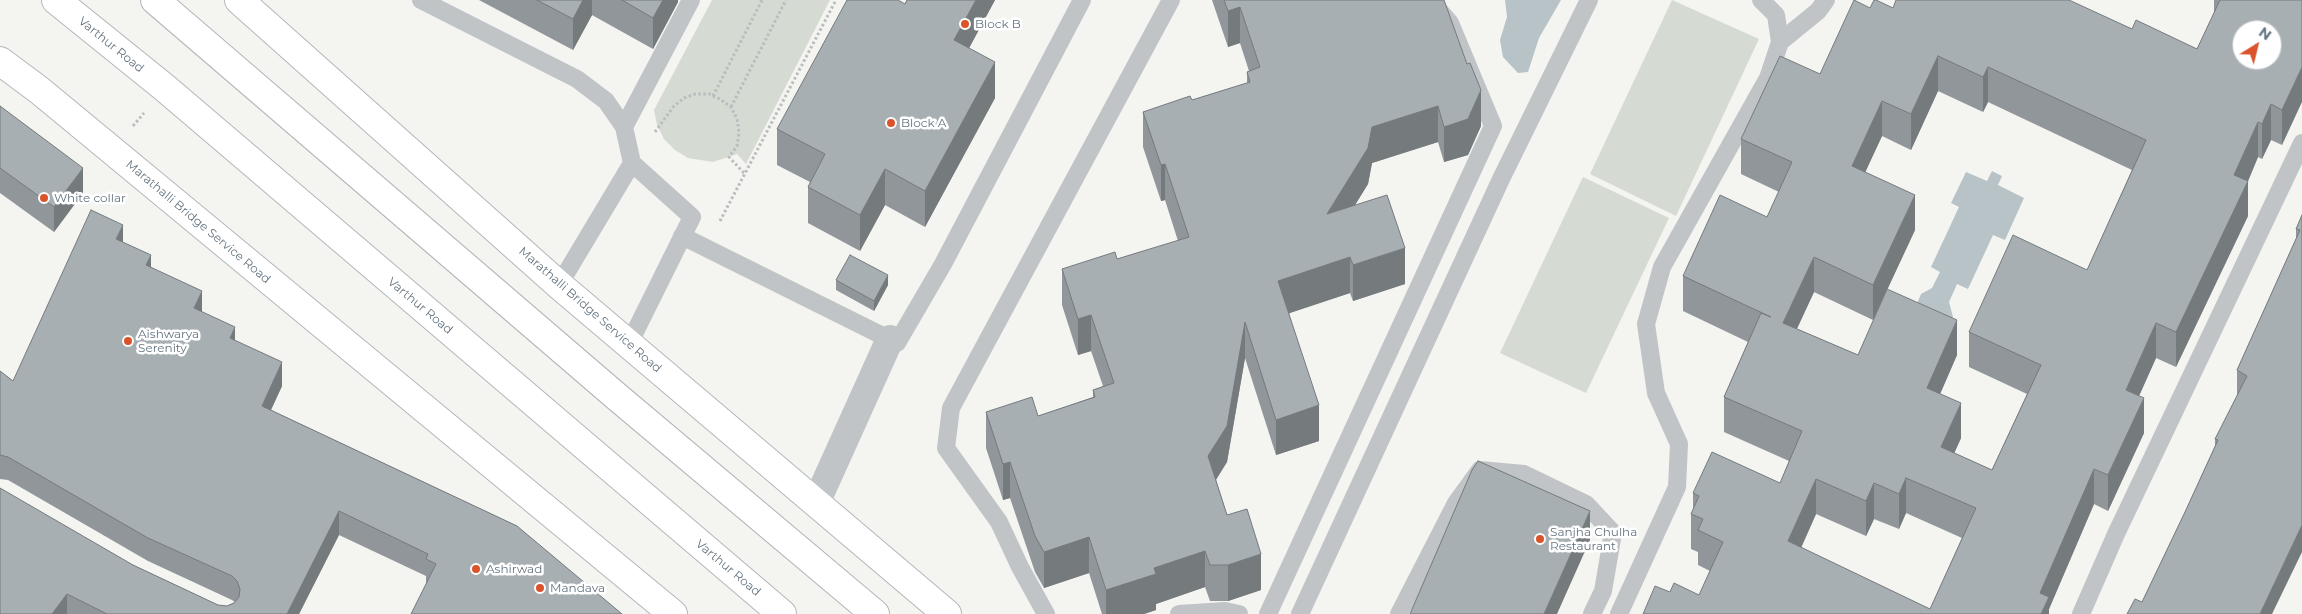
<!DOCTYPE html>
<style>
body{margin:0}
#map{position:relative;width:2302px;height:614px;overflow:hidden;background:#f4f4f1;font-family:Montserrat,sans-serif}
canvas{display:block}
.north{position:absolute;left:2232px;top:20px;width:50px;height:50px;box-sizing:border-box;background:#fff;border:1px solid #c1c7cc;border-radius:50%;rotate:36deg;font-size:14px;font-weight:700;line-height:20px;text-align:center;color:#657480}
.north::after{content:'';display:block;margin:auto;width:18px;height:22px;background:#da532b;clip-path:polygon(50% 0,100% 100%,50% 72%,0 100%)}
</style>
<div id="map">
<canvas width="2302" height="614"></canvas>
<div class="north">N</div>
</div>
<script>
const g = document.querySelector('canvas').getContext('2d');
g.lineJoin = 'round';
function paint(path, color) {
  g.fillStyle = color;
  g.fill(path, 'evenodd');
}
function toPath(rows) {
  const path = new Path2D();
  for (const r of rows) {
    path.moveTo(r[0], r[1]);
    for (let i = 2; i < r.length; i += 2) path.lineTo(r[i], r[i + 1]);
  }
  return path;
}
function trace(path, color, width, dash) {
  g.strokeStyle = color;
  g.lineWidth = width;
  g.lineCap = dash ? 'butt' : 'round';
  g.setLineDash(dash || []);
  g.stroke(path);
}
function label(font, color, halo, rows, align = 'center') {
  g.font = font + ' Montserrat,sans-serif';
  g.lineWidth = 5;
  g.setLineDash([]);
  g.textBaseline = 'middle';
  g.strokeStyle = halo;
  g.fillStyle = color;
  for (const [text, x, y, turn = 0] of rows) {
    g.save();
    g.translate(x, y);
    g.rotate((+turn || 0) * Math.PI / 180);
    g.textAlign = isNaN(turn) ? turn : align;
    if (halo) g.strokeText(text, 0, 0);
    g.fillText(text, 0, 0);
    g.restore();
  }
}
paint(toPath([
 [712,0,830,0,746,164,737,154,713,162,688,158,675,150,664,139,657,125,654,110],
 [1672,0,1759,39,1676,216,1590,174],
 [1583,177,1669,218,1586,393,1500,353]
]), '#d5dbd2');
paint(toPath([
 [1505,0,1561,0,1539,38,1528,72,1518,73,1503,57,1500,40,1507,17],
 [1992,171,2002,176,1998,185,2024,198,2005,240,1993,235,1968,289,1957,284,1949,302,1953,317,1945,338,1909,323,1921,294,1932,288,1940,272,1931,267,1959,207,1951,203,1966,172,1987,181]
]), '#b7c3c7');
const secondary = toPath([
 [239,0,559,285,947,614],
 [0,61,39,90,673,614]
]);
const primary = toPath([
 [56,0,165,88,782,614],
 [155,0,616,396,875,614]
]);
trace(secondary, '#b3b7bb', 30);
trace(primary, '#b3b7ba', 30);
trace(toPath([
 [713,96,762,0],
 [731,107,786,0],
 [133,126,144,113],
 [655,132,674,106,684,98,695,94,709,94,720,99,731,107,737,119,739,132,737,146,729,157,745,174],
 [720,221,836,0]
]), '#babcbe', 3, [2.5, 2.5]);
trace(toPath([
 [421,0,577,79,606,101,624,127,632,163,692,217,629,344],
 [1780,42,1818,11,1826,0],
 [624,127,691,0],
 [682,236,897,343,943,264,1082,0],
 [559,285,632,163],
 [1046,614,1020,567,999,522,946,448,951,408,1171,0],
 [1179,614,1225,611,1239,614],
 [1268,614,1493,126,1450,23,1430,0],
 [1300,614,1501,179,1589,0],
 [1399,614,1456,503,1480,470,1524,474,1586,504,1613,533,1603,591,1592,614],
 [1619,614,1677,487,1679,444,1656,393,1646,324,1662,267,1768,78,1780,42,1776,15,1761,0],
 [2081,614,2116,534,2302,143]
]), '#c0c4c7', 18);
trace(toPath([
 [816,503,890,339]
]), '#c0c4c7', 28);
trace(secondary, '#fff', 28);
trace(primary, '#fff', 28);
paint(toPath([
 [479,0,678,0,678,2,653,49,592,15,573,50],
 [907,0,995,0,969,48,995,98,925,227,885,205,860,251,808,223,808,187,810,182,777,165,777,129,905,4],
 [1212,0,1444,0,1481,126,1468,155,1444,162,1438,142,1372,163,1368,184,1355,205,1405,284,1353,301,1350,293,1289,313,1319,441,1276,455,1245,358,1227,462,1216,480,1227,515,1261,590,1228,601,1210,601,1205,587,1156,604,1156,610,1144,614,1102,614,1089,573,1044,588,1035,572,1010,498,1003,500,986,448,986,412,1038,416,1093,397,1093,390,1103,386,1091,351,1078,355,1062,305,1062,269,1117,259,1178,241,1165,200,1161,201,1143,147,1143,112,1192,100,1247,83,1247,72,1249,71,1240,43,1228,47],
 [2214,0,2302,0,2282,145,2271,140,2262,159,2258,157,2248,181,2248,216,2176,367,2156,358,2139,396,2144,433,2108,511,2094,504,2049,609,2049,614,1643,614,1670,592,1699,595,1710,571,1698,565,1698,552,1691,549,1691,514,1693,509,1693,493,1780,483,1789,461,1724,432,1724,397,1748,342,1683,311,1683,276,1767,217,1779,192,1741,174,1741,139,1820,74,1870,8,1893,8,2132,29,2197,49,2214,14],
 [1938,91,1983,112,1988,102,2132,170,2087,270,1969,332,1969,367,2027,394,1992,470,1954,453,1961,438,1940,394,1957,355,1887,290,1915,230,1865,172,1882,136,1911,150],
 [1814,292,1873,320,1883,299,1858,355,1797,329],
 [1906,513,1962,538,1930,609,1801,548,1816,514,1866,536,1874,519,1899,529],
 [0,106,83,193,54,232,0,193],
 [2302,215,2272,614,2142,602,2185,512,2215,446,2215,439,2237,397,2237,370,2296,239,2296,229],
 [123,242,151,267,235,341,282,386,271,410,517,526,427,583,426,583,426,576,339,535,299,614,0,614,133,565,218,605,227,606,235,602,232,600,148,561,8,480,0,479,0,371,13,381],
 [836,280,888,285,874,311,836,290]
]), '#90969a');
paint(toPath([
 [583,0,592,0,592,15,573,50,573,19],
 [663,0,678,0,678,2,653,49,653,18],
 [976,0,995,0,954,76,954,40],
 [1240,7,1240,43,1228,47,1228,11],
 [1938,56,1938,91,1911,150,1911,114],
 [995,62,995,98,925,227,925,191],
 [1988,67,1988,102,1983,112,1983,77],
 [2302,67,2302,102,2282,145,2282,110],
 [1481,90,1481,126,1468,155,1444,162,1444,127],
 [1882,101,1882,136,1852,201,1852,166],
 [2271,104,2271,140,2262,159,2262,124],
 [1438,106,1438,142,1372,163,1368,184,1327,250,1327,214,1372,127],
 [2258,122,2258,157,2248,181,2248,216,2176,367,2176,332,2234,175],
 [1165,164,1165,200,1161,201,1161,165],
 [83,168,83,193,54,232,54,207],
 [885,169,885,205,860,251,860,215],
 [1915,195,1915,230,1873,320,1873,285],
 [123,225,123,248,116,239],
 [1405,248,1405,284,1353,301,1353,265],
 [151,255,151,278,146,265],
 [1350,257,1350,293,1278,317,1278,281],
 [1814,257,1814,292,1783,358,1783,323],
 [888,275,888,285,874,311,874,301],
 [202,291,202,314,194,308],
 [1091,315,1091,351,1078,355,1078,319],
 [1957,320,1957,355,1927,424,1927,388],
 [1245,322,1245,358,1227,462,1208,492,1208,456],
 [2156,323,2156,358,2126,425,2126,390],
 [235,327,235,351,230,338],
 [282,362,282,386,262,429,262,406],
 [2144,398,2144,433,2108,511,2108,475],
 [1961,403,1961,438,1941,483,1941,447],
 [1319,405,1319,441,1276,455,1276,420],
 [1010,462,1010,498,1003,500,1003,464],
 [2094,469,2094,504,2049,609,2049,614,2040,614,2040,593],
 [1906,478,1906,513,1899,529,1899,494],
 [1816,479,1816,514,1788,577,1788,541],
 [1874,483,1874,519,1866,536,1866,501],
 [339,511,339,535,299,614,287,614],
 [1590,511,1590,540,1557,614,1544,614],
 [2302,525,2302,552,2272,614,2260,614],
 [1089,537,1089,573,1044,588,1044,552],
 [1205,551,1205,587,1156,604,1156,610,1144,614,1106,614,1106,590,1154,568],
 [1261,554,1261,590,1228,601,1228,565],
 [67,594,67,614,52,614]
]), '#757a7d');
const building = toPath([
 [537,0,583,0,573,19,537,0],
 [622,0,663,0,653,18,622,0],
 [847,0,898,0,905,4,907,0,976,0,954,40,995,62,925,191,885,169,860,215,808,187,825,154,777,129,847,0],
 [1224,0,1444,0,1467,64,1470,63,1481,90,1468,119,1444,127,1438,106,1372,127,1368,148,1327,214,1387,195,1405,248,1353,265,1350,257,1278,281,1319,405,1276,420,1245,322,1227,426,1208,456,1227,515,1247,509,1261,554,1228,565,1210,565,1205,551,1154,568,1156,574,1106,590,1089,537,1044,552,1035,536,1010,462,1003,464,986,412,1032,397,1038,416,1095,397,1093,390,1114,383,1091,315,1078,319,1062,269,1115,252,1117,259,1189,237,1165,164,1161,165,1143,112,1190,96,1192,100,1250,82,1247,72,1260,67,1240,7,1228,11,1224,0],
 [1854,0,1870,8,1874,0,1876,0,1893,8,1896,0,2069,0,2132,29,2136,20,2197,49,2220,0,2302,0,2302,67,2282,110,2271,104,2262,124,2258,122,2234,175,2248,181,2176,332,2156,323,2126,390,2144,398,2108,475,2094,469,2040,593,2049,597,2041,614,1643,614,1655,586,1670,592,1674,583,1699,595,1723,542,1698,530,1703,519,1691,514,1699,496,1693,493,1712,452,1780,483,1802,431,1724,397,1761,313,1771,317,1683,276,1720,195,1767,217,1792,162,1741,139,1780,56,1820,74,1854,0],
 [2242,30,2272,30,2272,60,2242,60,2242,30],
 [1938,56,1983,77,1988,67,2146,140,2087,270,2013,235,1969,332,2041,365,1992,470,1941,447,1961,403,1927,388,1957,320,1887,289,1858,355,1783,323,1814,257,1873,285,1915,195,1852,166,1882,101,1911,114,1938,56],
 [1906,478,1976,508,1930,609,1788,541,1816,479,1866,501,1874,483,1899,494,1906,478],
 [0,106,83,168,54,207,0,168,0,106],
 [91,210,123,225,116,239,151,255,146,265,202,291,194,308,235,327,230,338,282,362,262,406,517,526,622,614,411,614,436,564,426,559,428,554,339,511,287,614,107,614,67,594,52,614,0,614,0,488,133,565,218,605,227,606,234,603,239,597,240,589,237,581,232,576,148,538,8,457,0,455,0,371,13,381,91,210],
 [2302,215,2302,525,2260,614,2127,614,2135,599,2142,602,2185,512,2218,440,2215,439,2247,376,2237,370,2300,230,2296,229,2302,215],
 [850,255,888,275,874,301,836,280,850,255],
 [1478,461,1590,511,1544,614,1410,614,1472,470,1478,461]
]);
paint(building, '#a7afb3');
trace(building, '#757a7d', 1);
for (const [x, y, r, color] of [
 [965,24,5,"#da532b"],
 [891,123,5,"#da532b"],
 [44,198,5,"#da532b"],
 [128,341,5,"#da532b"],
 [1540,539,5,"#da532b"],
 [476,569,5,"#da532b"],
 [540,588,5,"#da532b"]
]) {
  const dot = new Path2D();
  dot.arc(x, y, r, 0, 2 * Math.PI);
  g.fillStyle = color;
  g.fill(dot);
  trace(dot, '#fff', 2);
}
label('12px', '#657480', '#fff', [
 ["Block B",975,24],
 ["Block A",901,123],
 ["White collar",54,198],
 ["Aishwarya",138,334],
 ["Serenity",138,348],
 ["Sanjha Chulha",1550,532],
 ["Restaurant",1550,546],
 ["Ashirwad",486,569],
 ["Mandava",550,588]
], 'left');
label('12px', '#657480', '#fff', [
 ["Varthur Road",111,45,39],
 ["Marathalli Bridge Service Road",198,222,40],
 ["Varthur Road",420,306,40],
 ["Marathalli Bridge Service Road",590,310,41],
 ["Varthur Road",728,568,40]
]);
</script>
